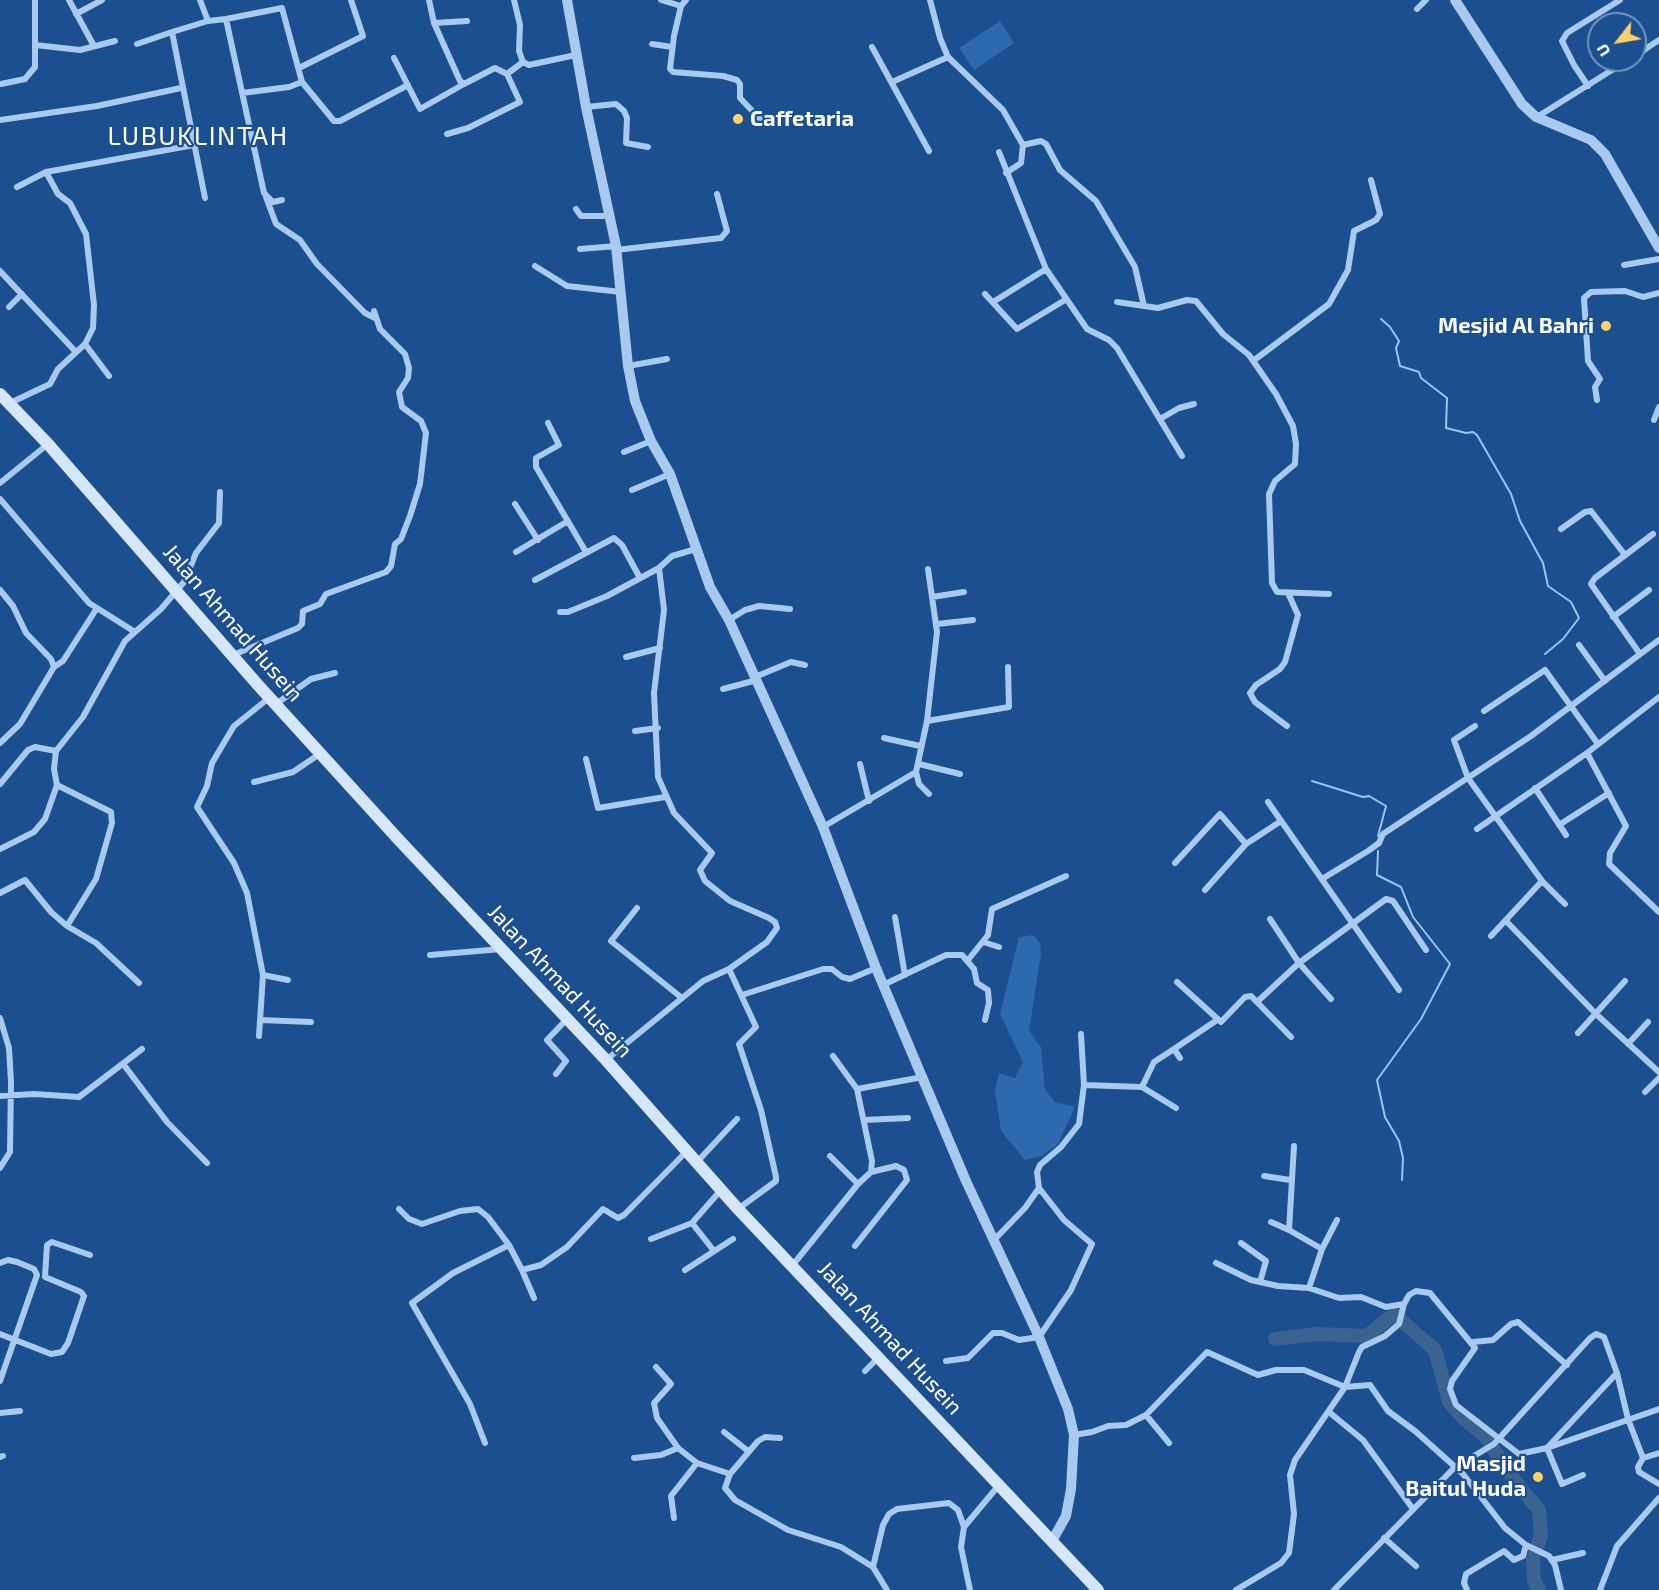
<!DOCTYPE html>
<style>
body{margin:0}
#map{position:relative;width:1659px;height:1590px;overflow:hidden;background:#1b4f8f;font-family:"Exo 2",sans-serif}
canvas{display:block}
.north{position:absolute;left:1587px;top:12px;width:60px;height:60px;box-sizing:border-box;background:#1b4f8f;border:2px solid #7695bc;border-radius:50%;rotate:239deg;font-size:16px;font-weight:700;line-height:24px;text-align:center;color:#fff}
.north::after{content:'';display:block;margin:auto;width:21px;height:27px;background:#ffd166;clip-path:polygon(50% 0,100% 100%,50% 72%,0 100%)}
</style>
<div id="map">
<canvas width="1659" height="1590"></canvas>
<div class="north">U</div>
</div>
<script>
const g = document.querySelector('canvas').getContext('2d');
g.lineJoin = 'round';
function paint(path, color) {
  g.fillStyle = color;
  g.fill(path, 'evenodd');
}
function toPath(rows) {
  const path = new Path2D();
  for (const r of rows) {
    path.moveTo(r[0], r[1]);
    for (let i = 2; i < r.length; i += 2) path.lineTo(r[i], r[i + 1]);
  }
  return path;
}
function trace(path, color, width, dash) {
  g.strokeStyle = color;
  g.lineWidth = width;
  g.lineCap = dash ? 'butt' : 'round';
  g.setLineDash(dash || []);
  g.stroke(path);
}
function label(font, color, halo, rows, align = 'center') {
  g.font = font + ' "Exo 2",sans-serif';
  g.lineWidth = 4.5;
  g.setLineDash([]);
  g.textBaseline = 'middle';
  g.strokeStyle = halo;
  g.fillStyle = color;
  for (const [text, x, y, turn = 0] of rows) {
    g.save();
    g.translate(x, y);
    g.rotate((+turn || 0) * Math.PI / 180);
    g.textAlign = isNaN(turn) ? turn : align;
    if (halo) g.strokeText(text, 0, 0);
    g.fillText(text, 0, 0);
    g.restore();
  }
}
paint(toPath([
 [1000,21,1014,43,974,70,959,48],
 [1033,935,1040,943,1041,954,1029,1031,1041,1047,1045,1089,1055,1102,1075,1107,1058,1144,1041,1156,1025,1160,1001,1131,995,1091,999,1073,1015,1078,1023,1062,1000,1014,1019,937]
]), '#2e69ad');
trace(toPath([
 [1381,319,1390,327,1399,341,1396,348,1400,366,1419,372,1421,378,1447,398,1446,428,1466,433,1473,432,1477,435,1511,494,1520,521,1543,563,1548,586,1571,602,1579,618,1563,639,1545,654],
 [1312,781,1363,797,1369,796,1386,806,1378,836],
 [1378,851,1377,875,1401,887,1413,917,1450,964,1421,1019,1377,1080,1385,1117,1399,1141,1403,1158,1402,1180]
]), '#9cc4f0', 2);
trace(toPath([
 [1275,1339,1316,1334,1367,1336,1389,1318,1396,1316,1435,1350,1449,1402,1462,1417,1485,1436,1518,1485,1539,1510,1541,1535,1533,1558,1534,1580,1539,1590]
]), '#3c6290', 14);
trace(toPath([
 [69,0,94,46],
 [200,0,208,21],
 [429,0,434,23,460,81,464,84,495,68,507,74],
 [514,0,520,25,519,51,523,62],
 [661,0,681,6],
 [686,0,681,6,674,36,670,69,673,72,723,76,737,80,740,84,740,98,760,119],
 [930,0,940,38,948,57,1003,110,1023,145,1041,141,1046,144,1060,170,1096,201,1135,267,1144,306,1158,308,1187,300,1196,301,1223,334,1249,355,1276,394,1293,426,1296,444,1295,464,1275,481,1269,494,1272,583,1277,592,1329,594],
 [1417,9,1426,0],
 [76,14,102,0],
 [226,19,282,8,302,82,334,121,340,121,408,85],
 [434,23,467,21],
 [137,44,172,32],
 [652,44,672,47],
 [35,45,80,50,115,41],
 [872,47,929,151],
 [1635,56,1659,40],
 [394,58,420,109,464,84],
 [299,68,363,36,351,0],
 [892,82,948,57],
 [1,84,25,79,35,67,35,0],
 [1588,86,1574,65,1562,41,1567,33,1620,0],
 [242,93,289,87,302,82],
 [586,107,616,104,624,111,627,118,626,143,648,147],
 [1537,117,1628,60],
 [0,120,97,106,181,88],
 [447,134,468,128,520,102,507,74,523,62,529,65,576,55],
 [999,152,1046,269,1087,329,1109,340,1117,348,1182,456],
 [1006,173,1021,163,1023,145],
 [17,187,46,172,194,145],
 [266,197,276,224,300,240,317,264,365,313,375,318],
 [205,198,172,32,208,21,226,19,264,193,273,202,282,200],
 [576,209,581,216,610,216],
 [580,249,616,246],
 [616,250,721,238,727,231,717,194],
 [1624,265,1659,259],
 [535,266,567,286,621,292],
 [0,271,75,351],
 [985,294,1017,329,1065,300],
 [993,302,1046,269],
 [1117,302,1144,306],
 [9,307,22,294],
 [85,344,109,376],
 [1253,361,1329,304,1348,270,1354,231,1376,220,1380,214,1371,180],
 [628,366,667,359],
 [1597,400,1595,387,1600,379,1588,361,1584,298,1591,292,1625,291,1643,297,1659,293],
 [10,403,50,384,58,369,85,344,93,328,94,305,86,234,70,203,58,194,46,172],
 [1160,419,1179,408,1194,404],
 [1654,420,1659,407],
 [548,423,559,445,536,458,536,467,586,552],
 [624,452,651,441],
 [0,483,48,444],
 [632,490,670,474],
 [0,499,89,603,135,632],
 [515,504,538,540],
 [1561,529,1585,512,1591,511,1625,555],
 [516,552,568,521],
 [928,569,937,632,927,721,916,772,919,784,929,794],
 [535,580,614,538,622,545,640,578],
 [0,590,13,606,26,633,51,659,54,667,20,724,0,743],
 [932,597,964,592],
 [560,612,568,612,607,596,659,568],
 [1613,617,1649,590],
 [729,620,745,610,759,606,790,609],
 [937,624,973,620],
 [1579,645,1605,681],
 [1640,654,1591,584,1595,578,1653,534],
 [233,655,298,628,302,624,303,611,320,604,326,594,386,572,391,566,395,544,401,539,410,516,420,484,426,433,421,421,402,407,399,392,408,378,409,368,405,354,380,329,374,311],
 [626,657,660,648],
 [54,667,63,661,97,608],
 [755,677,791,662,805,665],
 [723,689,757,680],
 [276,704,311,679,335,673],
 [1484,711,1545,670,1598,744],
 [927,721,1009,707,1008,667],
 [1287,726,1255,702,1250,693,1256,685,1280,669,1285,662,1298,615,1288,593],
 [1475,726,1454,740,1468,778,1542,881,1565,904],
 [635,731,658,728],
 [884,738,920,746],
 [1587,753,1626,826,1610,853,1609,864,1659,912],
 [586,759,598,808,665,797],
 [860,764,869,801],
 [919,764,960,774],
 [254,782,293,772,321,753],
 [0,784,28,750,35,747,56,751],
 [1535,788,1566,835],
 [1268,802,1399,990],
 [1559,825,1609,793],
 [823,827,916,772],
 [1477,829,1587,753,1659,697],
 [0,849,34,832,45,819,57,785],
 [1175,863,1220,814,1246,844],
 [1322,879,1368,851,1379,843,1383,834,1531,736,1659,640],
 [1205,890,1246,844,1281,821],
 [0,893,25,880,51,912,67,926,96,943,139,983],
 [637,908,611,941,682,998],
 [895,917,905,975],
 [1270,919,1299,963,1331,999],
 [1506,921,1596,1014,1659,1072],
 [67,926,96,879,112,823,111,812,57,785,54,769,56,751,83,717,125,641,161,609,184,582,196,553,219,523,220,492],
 [1491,936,1542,881],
 [983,942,999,947],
 [430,955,502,949],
 [968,960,988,935,992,909,1066,876],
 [729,969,756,1027,739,1044,761,1110,776,1177,776,1181,738,1209],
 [263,975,288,980],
 [1177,982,1221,1022,1245,997,1251,996,1291,1037],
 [883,985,946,955,962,955,974,969,977,983,988,990,989,1003,985,1020],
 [742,995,823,969,832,969,842,977,850,979,876,968],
 [1258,1001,1299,963,1386,899,1393,901,1426,950],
 [0,1018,9,1048,11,1082,10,1152,0,1168],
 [260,1020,311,1022],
 [1578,1033,1625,981],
 [259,1036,263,975,247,893,234,863,197,807,207,786,212,763,234,726,269,698],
 [1628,1044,1648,1022],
 [1174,1049,1217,1020],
 [833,1056,857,1089],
 [606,1060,703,981,729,969,767,942,777,928,775,922,769,918,730,901,705,881,700,870,712,853,674,813,658,777,654,693,664,610,659,568,672,556,696,549],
 [124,1065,167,1122,207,1163],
 [556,1074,566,1061,547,1040,567,1019],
 [1084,1085,1142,1087,1176,1108],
 [1142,1087,1154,1062,1174,1049,1180,1058],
 [1645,1092,1659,1078],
 [0,1096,34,1094,79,1097,142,1049],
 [864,1120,908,1118],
 [1294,1146,1289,1230,1322,1249,1309,1288],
 [830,1156,858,1184],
 [697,1162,737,1119],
 [1264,1176,1290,1180],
 [399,1209,409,1219,422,1224,460,1211,478,1209,488,1217,509,1245],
 [1271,1222,1289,1230],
 [692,1223,714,1251],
 [651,1239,692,1223,721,1190],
 [994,1240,1025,1208,1039,1188,1037,1172,1040,1165,1061,1147,1079,1124,1084,1085,1081,1034],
 [1241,1243,1266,1261,1260,1282],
 [855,1246,907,1180,904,1170,896,1166,871,1172],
 [1322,1249,1337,1220],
 [0,1263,8,1260,17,1262,34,1269,37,1275,0,1381],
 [1216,1263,1251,1280,1278,1286,1309,1288,1339,1298,1361,1297,1386,1307,1404,1304,1409,1295,1416,1291,1430,1293,1475,1348,1452,1381,1450,1389,1456,1405,1519,1454,1547,1448,1659,1409],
 [792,1266,858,1184,871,1172,872,1161,857,1089,923,1077],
 [522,1270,541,1265,567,1247,603,1209,618,1218,624,1215,687,1151],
 [685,1270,733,1239],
 [0,1334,51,1354,62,1352,68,1343,84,1296,81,1292,45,1277,47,1245,52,1242,90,1255],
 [1473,1342,1493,1340,1511,1324,1518,1322,1567,1365],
 [946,1361,968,1358,993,1333,1002,1333,1019,1340,1039,1337,1071,1290,1092,1244,1064,1220,1039,1188],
 [656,1367,671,1384,654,1403,657,1418,678,1448],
 [865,1371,878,1358],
 [1329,1412,1363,1440,1413,1509],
 [0,1413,20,1411],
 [1146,1415,1169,1443],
 [724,1432,748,1451],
 [1074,1435,1092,1432,1108,1426,1126,1425,1146,1415,1207,1352,1258,1375,1276,1370,1304,1370,1345,1387,1370,1385,1388,1411,1415,1431,1463,1474,1505,1528,1526,1545,1549,1556,1555,1565,1561,1590],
 [485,1443,470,1404,412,1303,453,1273,509,1245,522,1270,534,1298],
 [0,1457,3,1456],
 [634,1458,661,1455,678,1448,697,1463,730,1474,758,1441,765,1437,780,1438],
 [1643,1458,1638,1467,1639,1472,1659,1484],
 [730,1474,725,1488,735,1500,788,1530,841,1547,873,1567,887,1590],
 [1583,1475,1562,1484,1547,1448,1617,1373,1628,1419,1643,1458,1659,1453],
 [674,1518,671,1496,697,1463],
 [1384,1538,1416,1566],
 [1552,1560,1583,1553],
 [873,1567,883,1525,889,1514,897,1509,949,1503,958,1510,964,1527],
 [970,1590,961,1547,964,1527,999,1485],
 [1236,1590,1281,1563,1289,1553,1294,1514,1290,1475,1295,1460,1345,1387,1359,1352,1362,1347,1385,1336,1399,1324,1404,1304],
 [1334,1590,1454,1468,1494,1444,1590,1338,1596,1334,1604,1337,1617,1373],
 [1467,1590,1464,1583,1466,1574,1504,1551,1514,1560,1523,1556,1526,1545],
 [1600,1590,1617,1546,1659,1498]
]), '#a9c9ee', 6);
trace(toPath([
 [567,0,586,107,616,246,628,366,635,401,651,441,670,474,710,587,729,620,823,827,876,968,966,1181,1039,1337,1068,1409,1074,1435,1071,1489,1066,1516,1052,1541],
 [1455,0,1522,104,1536,117,1591,140,1605,154,1659,248]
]), '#a9c9ee', 10);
trace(toPath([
 [0,394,48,444,258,685,399,840,606,1060,738,1209,1098,1590]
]), '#d6e6fa', 12);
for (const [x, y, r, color] of [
 [738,119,6,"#ffd166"],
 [1606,326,6,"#ffd166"],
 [1538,1477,6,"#ffd166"]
]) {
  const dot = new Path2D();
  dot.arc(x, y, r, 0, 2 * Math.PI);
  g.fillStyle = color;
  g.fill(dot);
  trace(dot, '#1b4f8f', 2);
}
label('bold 22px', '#fff', '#1b4f8f', [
 ["Caffetaria",750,119,"left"],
 ["Mesjid Al Bahri",1594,326],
 ["Masjid",1526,1464],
 ["Baitul Huda",1526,1489]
], 'right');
label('22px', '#fff', '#1b4f8f', [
 ["Jalan Ahmad Husein",233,623,49],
 ["Jalan Ahmad Husein",560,981,47],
 ["Jalan Ahmad Husein",890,1338,47]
]);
g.letterSpacing = '1.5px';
label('26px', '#fff', '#1b4f8f', [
 ["LUBUKLINTAH",198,136]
]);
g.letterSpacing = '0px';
</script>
